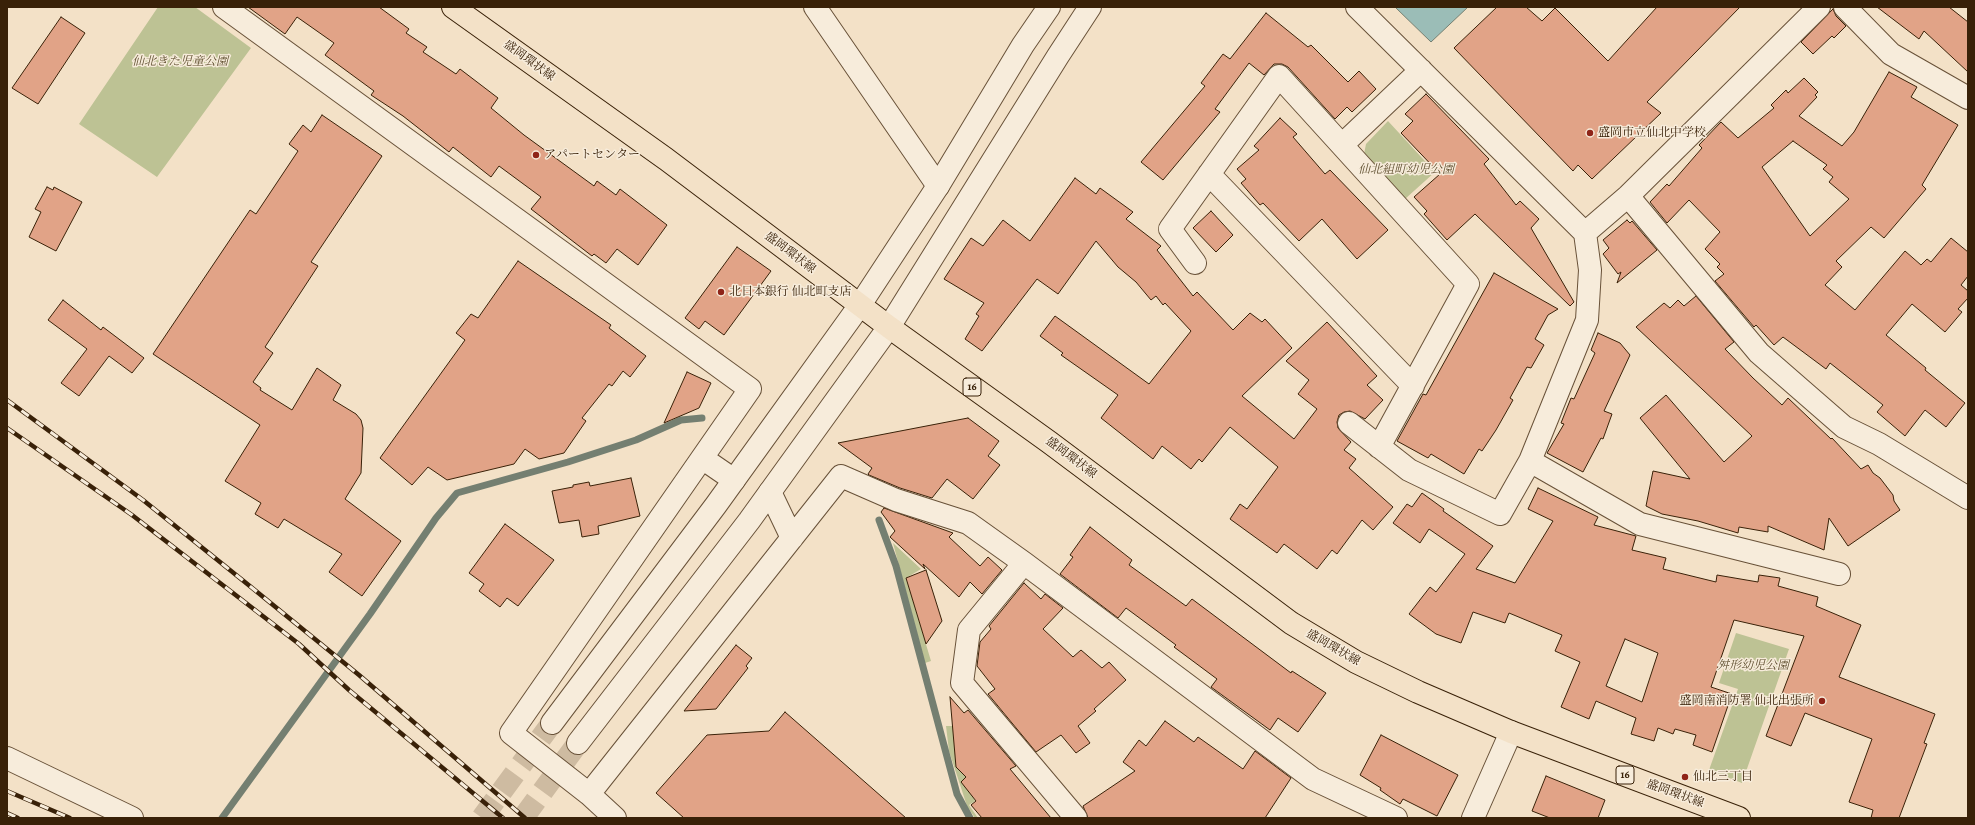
<!DOCTYPE html>
<meta charset="utf-8">
<style>
body{margin:0}
#map{position:relative;width:1975px;height:825px;overflow:hidden;background:#f3e1c7;font-family:Alegreya,serif}
canvas{display:block}
.frame{position:absolute;inset:0;border:8px solid #392108;pointer-events:none}
</style>
<div id="map">
<canvas width="1975" height="825"></canvas>
<div class="frame"></div>
</div>
<script>
const g = document.querySelector('canvas').getContext('2d');
g.lineJoin = 'round';
function paint(path, color) {
  g.fillStyle = color;
  g.fill(path, 'evenodd');
}
function toPath(rows) {
  const path = new Path2D();
  for (const r of rows) {
    path.moveTo(r[0], r[1]);
    for (let i = 2; i < r.length; i += 2) path.lineTo(r[i], r[i + 1]);
  }
  return path;
}
function trace(path, color, width, dash) {
  g.strokeStyle = color;
  g.lineWidth = width;
  g.lineCap = dash ? 'butt' : 'round';
  g.setLineDash(dash || []);
  g.stroke(path);
}
function label(font, color, halo, rows, align = 'center') {
  g.font = font + ' Alegreya,"Noto Serif JP",serif';
  g.lineWidth = 3;
  g.setLineDash([]);
  g.textBaseline = 'middle';
  g.strokeStyle = halo;
  g.fillStyle = color;
  for (const [text, x, y, turn = 0] of rows) {
    g.save();
    g.translate(x, y);
    g.rotate((+turn || 0) * Math.PI / 180);
    g.textAlign = isNaN(turn) ? turn : align;
    if (halo) g.strokeText(text, 0, 0);
    g.fillText(text, 0, 0);
    g.restore();
  }
}
paint(toPath([
 [158,7,195,7,251,48,157,177,79,124],
 [1388,121,1435,172,1405,199,1364,154,1366,144],
 [893,543,921,569,906,578,931,661,925,663],
 [1736,633,1789,649,1742,783,1709,770,1738,689,1719,683],
 [946,726,953,726,956,767,966,777,975,801,969,805,978,818,975,818,967,806,949,751]
]), '#bdc294');
const water = toPath([
 [1395,7,1468,7,1431,42,1395,7]
]);
paint(water, '#9bbdb7');
trace(water, '#747f71', 1);
trace(toPath([
 [879,520,896,566,957,794,970,818],
 [222,818,370,614,436,518,457,493,568,462,636,440,681,420,702,418]
]), '#747f71', 7);
const building = toPath([
 [248,7,379,7,409,29,406,33,427,47,423,52,456,74,460,69,498,98,491,108,524,135,594,186,597,181,616,195,620,189,667,225,638,265,617,249,606,263,594,254,592,256,531,209,541,197,499,166,491,177,453,147,449,152,403,116,371,95,374,91,325,55,334,43,297,17,285,34,248,7],
 [1497,7,1526,7,1542,21,1555,8,1608,61,1657,7,1740,7,1647,102,1661,113,1592,179,1578,165,1573,171,1454,48,1497,7],
 [1877,7,1949,7,1968,22,1968,72,1924,31,1919,39,1877,7],
 [1833,9,1836,16,1846,26,1834,38,1832,36,1813,54,1801,42,1833,9],
 [1266,13,1308,47,1311,45,1348,82,1359,71,1376,89,1352,112,1347,107,1335,119,1288,67,1282,64,1274,64,1264,75,1249,63,1215,109,1220,112,1163,180,1141,162,1205,86,1201,83,1223,54,1230,59,1266,13],
 [61,17,85,33,38,104,12,88,61,17],
 [1889,72,1917,87,1911,97,1958,125,1922,185,1926,189,1884,238,1871,227,1836,261,1842,267,1825,285,1855,310,1905,251,1921,265,1927,259,1931,262,1951,238,1968,252,1968,276,1961,285,1968,291,1968,298,1958,309,1962,312,1945,332,1912,304,1886,335,1926,368,1925,370,1965,403,1946,427,1925,410,1905,436,1877,412,1883,405,1830,363,1826,369,1783,337,1774,345,1756,325,1754,327,1715,281,1724,274,1717,267,1720,264,1705,249,1720,232,1689,200,1667,223,1650,202,1667,184,1669,186,1702,148,1699,145,1721,122,1738,138,1774,108,1771,105,1786,90,1788,93,1804,78,1818,92,1815,95,1817,97,1799,116,1842,146,1854,132,1889,72],
 [1793,141,1827,165,1823,169,1833,177,1829,182,1849,199,1810,236,1762,167,1793,141],
 [1426,94,1489,159,1484,164,1516,205,1520,201,1539,219,1531,228,1574,302,1570,306,1475,214,1447,240,1424,214,1427,211,1414,197,1440,174,1401,133,1413,121,1405,114,1426,94],
 [322,115,382,156,311,262,318,266,265,347,273,353,253,382,261,388,260,390,292,410,317,368,341,385,333,400,356,414,361,420,363,428,361,473,345,499,401,541,362,596,329,572,342,554,284,519,278,528,255,514,261,503,225,481,260,425,153,354,250,210,256,214,298,151,289,144,303,125,311,132,322,115],
 [1280,118,1297,134,1293,137,1325,174,1330,170,1388,230,1357,259,1322,219,1299,241,1263,203,1260,205,1241,183,1246,179,1237,169,1259,150,1254,146,1280,118],
 [1075,178,1096,194,1100,188,1133,212,1126,219,1161,246,1157,250,1193,296,1197,292,1233,330,1250,313,1262,322,1265,319,1292,348,1242,396,1294,439,1317,409,1298,394,1309,380,1286,361,1327,322,1377,376,1367,385,1383,400,1365,419,1350,411,1344,412,1339,415,1337,422,1338,428,1351,442,1344,450,1356,459,1349,468,1393,507,1373,530,1362,520,1337,554,1332,550,1317,569,1284,544,1277,553,1230,519,1240,504,1247,509,1278,467,1230,427,1202,462,1199,459,1191,469,1162,446,1153,459,1101,418,1118,395,1061,355,1063,353,1040,336,1055,316,1149,384,1191,331,1165,303,1163,305,1156,296,1151,300,1136,282,1118,267,1096,241,1058,294,1037,279,982,351,965,339,979,316,976,314,984,303,944,279,971,238,983,246,1003,220,1030,241,1075,178],
 [47,187,53,190,54,187,82,202,56,251,29,237,41,212,35,209,47,187],
 [1211,211,1233,235,1216,252,1193,228,1211,211],
 [1627,220,1630,223,1632,221,1657,250,1617,283,1621,272,1618,274,1603,254,1609,248,1603,240,1627,220],
 [737,247,771,271,724,335,705,321,699,329,685,318,737,247],
 [518,261,611,325,609,328,646,356,630,377,623,371,612,386,609,384,582,418,586,421,564,453,539,459,525,449,514,464,447,480,428,467,412,485,380,458,465,340,456,333,471,314,478,318,518,261],
 [1494,273,1558,309,1548,315,1535,339,1544,345,1531,368,1527,367,1510,398,1513,400,1496,430,1482,451,1479,449,1464,474,1431,454,1428,458,1397,441,1423,394,1426,395,1494,273],
 [1696,296,1734,342,1725,349,1753,378,1782,405,1788,398,1831,439,1832,438,1861,469,1868,465,1873,473,1880,478,1893,495,1894,501,1900,510,1848,546,1829,518,1824,550,1768,526,1768,532,1739,527,1738,533,1698,521,1662,514,1646,506,1653,471,1690,479,1640,418,1666,395,1724,462,1752,436,1636,327,1664,303,1670,308,1678,300,1684,306,1696,296],
 [63,300,101,330,103,327,144,358,132,373,109,356,79,396,61,383,87,349,48,320,63,300],
 [1598,333,1620,343,1630,355,1604,411,1612,414,1603,439,1601,438,1583,472,1547,453,1564,424,1561,423,1571,398,1574,399,1595,353,1591,350,1598,333],
 [687,372,711,383,699,408,664,423,687,372],
 [968,418,999,441,988,456,1000,465,973,499,947,479,932,498,900,488,869,475,868,474,872,468,838,443,968,418],
 [631,478,640,516,598,526,599,534,582,537,579,520,559,523,552,491,573,487,573,485,589,482,590,486,631,478],
 [1538,488,1598,517,1594,525,1636,536,1632,550,1666,558,1663,569,1716,582,1717,575,1758,582,1759,575,1780,578,1778,586,1818,597,1816,606,1861,625,1839,677,1935,714,1924,743,1927,744,1899,818,1871,818,1873,810,1849,802,1872,739,1805,713,1791,746,1766,736,1804,636,1734,620,1711,687,1732,694,1712,752,1693,745,1696,735,1675,729,1673,734,1658,728,1654,741,1631,734,1636,718,1596,701,1589,719,1561,707,1580,662,1555,651,1562,635,1509,613,1505,623,1473,612,1461,643,1436,634,1409,614,1430,587,1436,592,1465,554,1429,529,1420,543,1393,523,1407,504,1412,507,1422,493,1444,509,1443,511,1493,546,1476,569,1515,583,1553,521,1528,509,1538,488],
 [1625,639,1658,653,1642,702,1606,686,1625,639],
 [884,508,953,533,949,537,980,566,988,557,1002,570,982,594,970,582,959,597,923,564,925,569,890,537,895,531,881,512,884,508],
 [505,524,554,560,518,606,507,598,500,607,479,591,484,584,469,573,505,524],
 [1090,527,1132,560,1129,565,1186,606,1192,599,1291,673,1292,671,1326,693,1298,732,1278,718,1270,730,1211,687,1217,679,1174,647,1176,645,1126,608,1118,618,1060,574,1073,557,1070,555,1090,527],
 [926,570,942,621,926,644,906,578,926,570],
 [1024,583,1041,599,1045,594,1063,608,1043,629,1073,657,1081,650,1102,668,1109,662,1126,680,1094,709,1096,711,1078,726,1090,743,1076,753,1061,735,1036,752,988,694,995,689,977,666,980,642,991,629,989,626,1024,583],
 [736,645,752,658,746,666,748,668,716,709,684,711,736,645],
 [950,697,964,713,968,710,1016,766,1010,769,1051,818,982,818,971,805,976,801,961,782,966,777,956,767,950,697],
 [785,712,906,818,684,818,656,793,707,735,769,731,785,712],
 [1165,721,1194,742,1198,737,1243,769,1255,751,1291,778,1265,818,1088,818,1083,806,1135,771,1123,762,1139,740,1146,746,1165,721],
 [1381,735,1458,775,1437,816,1403,799,1400,804,1380,790,1381,788,1360,775,1381,735],
 [1546,776,1605,800,1598,818,1550,818,1532,811,1546,776]
]);
paint(building, '#e1a387');
trace(building, '#392108', 1);
trace(toPath([
 [482,818,552,723],
 [523,818,578,743]
]), '#cebba1', 22, [22, 11]);
const minor = toPath([
 [224,7,750,389,511,733,589,794,615,818],
 [815,7,938,186],
 [1357,7,1585,233,1590,270,1587,320,1530,461,1640,524,1839,574],
 [1845,7,1891,54,1968,98],
 [1342,145,1421,70],
 [1209,174,1413,386],
 [1628,196,1759,353,1844,427,1879,444,1968,498],
 [1585,233,1628,196,1819,7],
 [1195,263,1170,229,1279,76,1468,284,1379,447],
 [1349,423,1409,470,1500,514,1530,461],
 [702,458,734,480],
 [770,492,792,538],
 [1024,563,969,630,962,683,1076,818],
 [589,794,841,476,896,500,968,523,1024,563,1313,779,1396,818],
 [1473,818,1511,732]
]);
const tertiary = toPath([
 [552,723,716,505,860,305,938,186,1023,45,1049,7],
 [578,743,749,521,889,327,1058,56,1090,7],
 [7,758,132,818]
]);
const primary = toPath([
 [453,7,666,159,889,327,1049,442,1291,623,1356,662,1418,692,1511,732,1739,818]
]);
trace(minor, '#685138', 24);
trace(tertiary, '#685138', 24);
trace(primary, '#392108', 24);
trace(minor, '#f7ecdb', 22);
trace(tertiary, '#f7ecdb', 22);
trace(primary, '#f3e1c7', 22);
const rail = toPath([
 [7,400,143,500,251,587,359,675,525,818],
 [7,428,132,515,299,644,349,690,503,818],
 [7,791,70,818],
 [7,813,18,818]
]);
trace(rail, '#392108', 4.5);
trace(rail, '#f7ecdb', 3, [9]);
for (const [x, y, r, color] of [
 [1590,133,4,"#8f2418"],
 [536,155,4,"#8f2418"],
 [721,292,4,"#8f2418"],
 [1822,701,4,"#8f2418"],
 [1685,777,4,"#8f2418"]
]) {
  const dot = new Path2D();
  dot.arc(x, y, r, 0, 2 * Math.PI);
  g.fillStyle = color;
  g.fill(dot);
  trace(dot, '#f7ecdb', 1.5);
}
for (const [x, y, w] of [
 [972,387,18],
 [1625,775,18]
]) {
  const box = new Path2D();
  box.roundRect(x - w / 2, y - 9, w, 18, 3);
  g.fillStyle = '#f7ecdb';
  g.fill(box);
  trace(box, '#392108', 1);
}
label('bold 11px', '#392108', null, [
 ["16",972,387],
 ["16",1625,775]
]);
label('12px', '#392108', '#f7ecdb', [
 ["盛岡環状線",529,61,36],
 ["盛岡環状線",790,253,37],
 ["盛岡環状線",1071,458,37],
 ["盛岡環状線",1333,648,30],
 ["盛岡環状線",1675,794,20]
]);
label('italic 12px', '#615132', '#f7ecdb', [
 ["仙北きた児童公園",180,62],
 ["仙北組町幼児公園",1406,170],
 ["舛形幼児公園",1753,666]
]);
label('12px', '#392108', '#f7ecdb', [
 ["盛岡市立仙北中学校",1598,133],
 ["アパートセンター",544,155],
 ["北日本銀行 仙北町支店",729,292],
 ["盛岡南消防署 仙北出張所",1814,701,"right"],
 ["仙北三丁目",1693,777]
], 'left');
</script>
